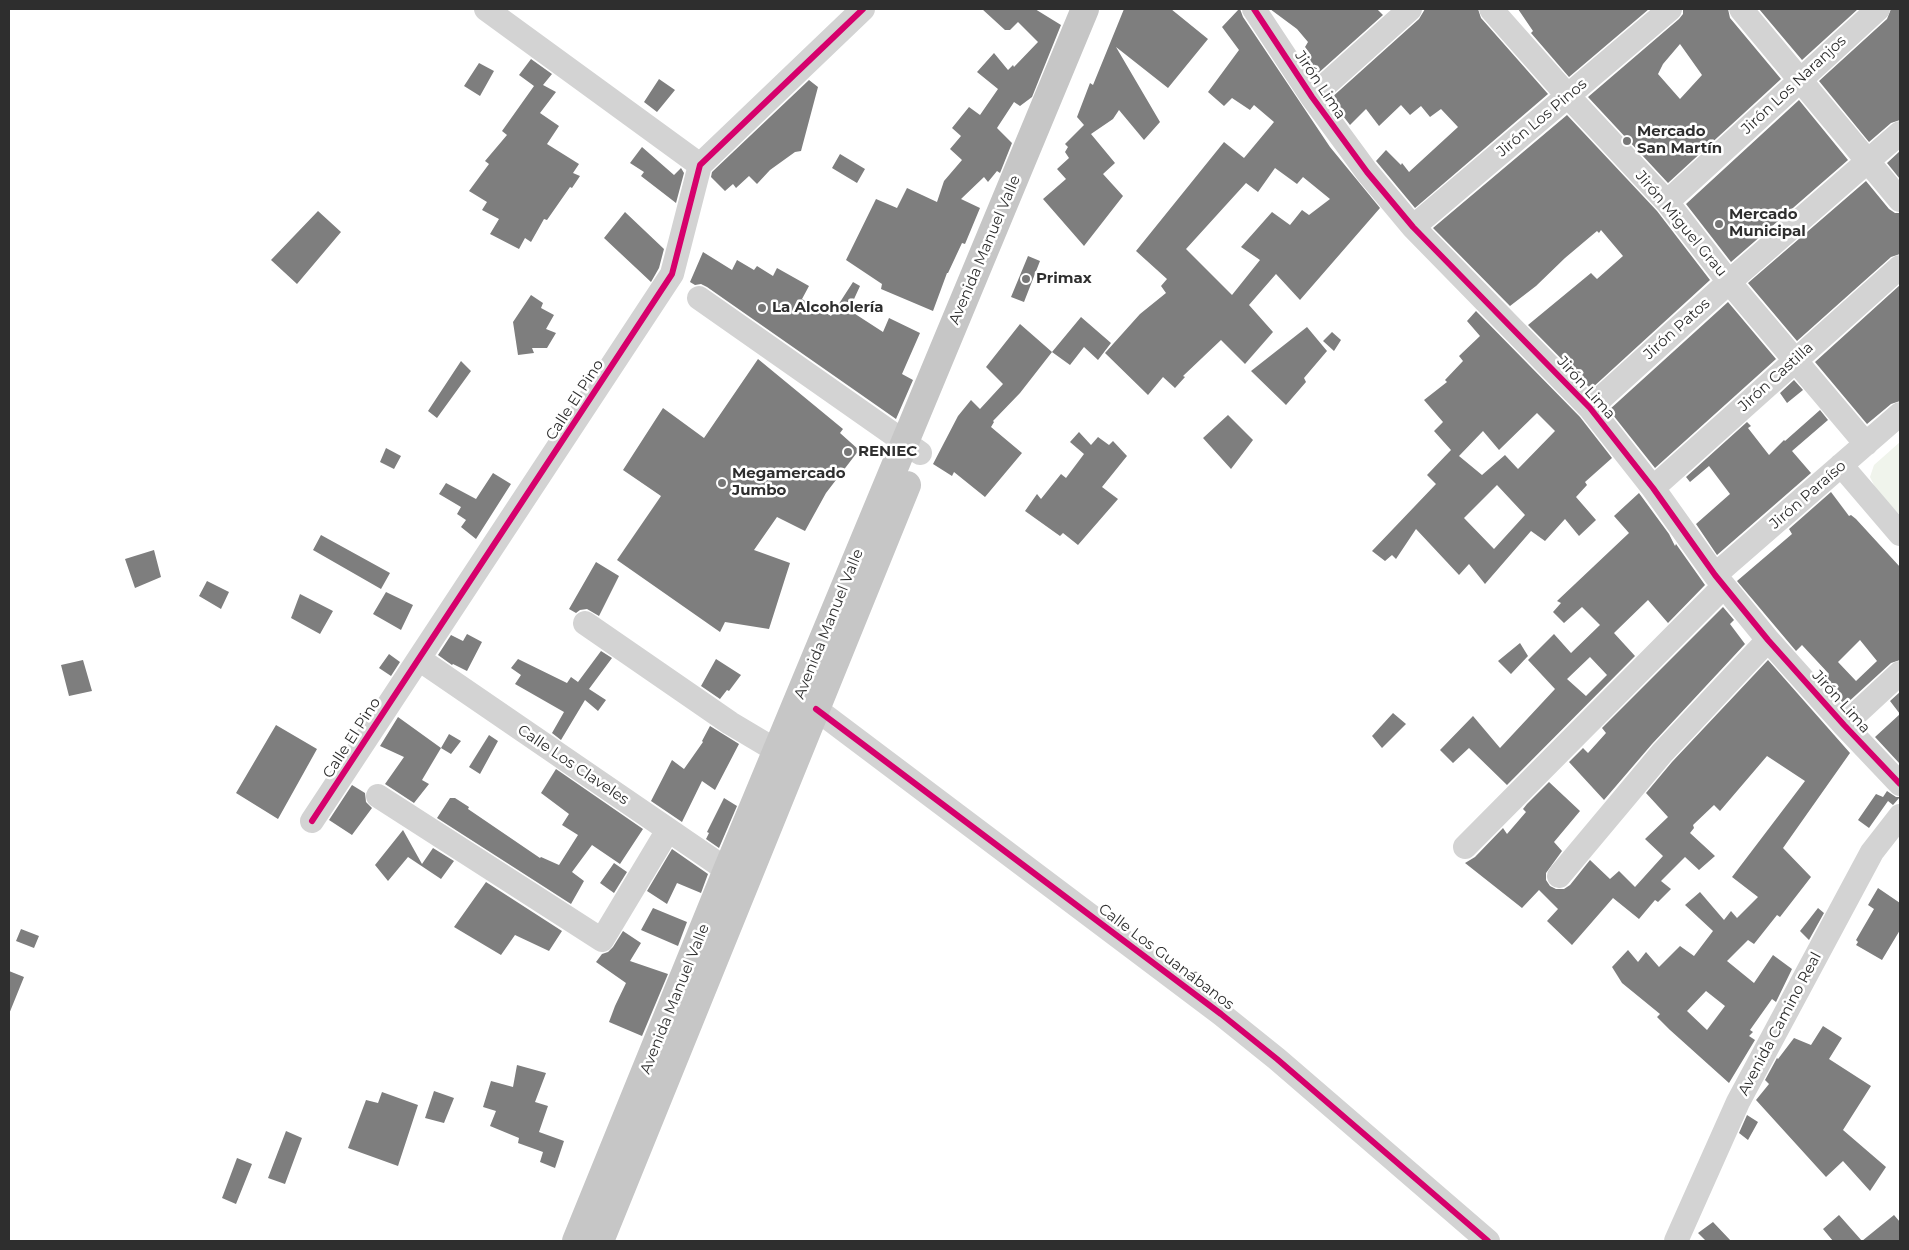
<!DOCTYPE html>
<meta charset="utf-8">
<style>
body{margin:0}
#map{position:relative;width:1909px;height:1250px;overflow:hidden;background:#fff;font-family:Montserrat,sans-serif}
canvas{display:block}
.frame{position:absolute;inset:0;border:10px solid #2e2e2e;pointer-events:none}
</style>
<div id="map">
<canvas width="1909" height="1250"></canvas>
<div class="frame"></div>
</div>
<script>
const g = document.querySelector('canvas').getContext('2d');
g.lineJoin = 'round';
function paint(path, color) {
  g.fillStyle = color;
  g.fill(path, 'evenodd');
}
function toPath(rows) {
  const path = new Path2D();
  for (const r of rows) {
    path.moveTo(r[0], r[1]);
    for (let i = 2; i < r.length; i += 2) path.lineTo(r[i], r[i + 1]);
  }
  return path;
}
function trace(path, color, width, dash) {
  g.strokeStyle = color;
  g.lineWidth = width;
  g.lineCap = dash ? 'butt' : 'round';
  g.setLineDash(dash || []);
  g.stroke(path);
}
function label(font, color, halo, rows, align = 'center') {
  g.font = font + ' Montserrat,sans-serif';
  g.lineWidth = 5;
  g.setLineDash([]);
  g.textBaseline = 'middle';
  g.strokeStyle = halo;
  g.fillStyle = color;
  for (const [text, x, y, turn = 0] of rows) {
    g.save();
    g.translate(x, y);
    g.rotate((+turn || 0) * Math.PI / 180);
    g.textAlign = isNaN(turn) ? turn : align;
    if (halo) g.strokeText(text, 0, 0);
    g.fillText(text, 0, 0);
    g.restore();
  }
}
paint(toPath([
 [1900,442,1900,515,1877,491,1870,477,1874,465]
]), '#f0f4ec');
paint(toPath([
 [982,9,1035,9,1061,25,1032,97,1020,106,1014,102,997,128,1012,143,1000,173,997,171,988,182,984,177,961,199,980,208,965,244,962,243,948,273,947,273,933,311,881,289,882,284,846,260,876,199,897,208,907,188,937,202,944,181,962,160,950,149,961,136,952,128,969,107,980,115,998,89,977,72,994,53,1008,70,1013,65,1014,67,1038,42,1018,22,1010,30,1005,30],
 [1124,9,1171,9,1208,39,1168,88,1116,47,1160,122,1144,140,1119,110,1113,119,1091,134,1115,163,1103,174,1123,196,1084,246,1043,199,1066,179,1057,169,1069,158,1065,152,1068,147,1065,144,1084,125,1077,117,1090,83,1093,85],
 [1239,9,1240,9,1243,17,1330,147,1380,208,1300,300,1276,274,1249,305,1273,332,1245,364,1221,340,1183,376,1185,377,1175,388,1163,377,1148,395,1105,353,1140,314,1166,293,1161,286,1167,279,1136,251,1224,142,1244,158,1274,122,1254,105,1250,110,1232,98,1224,106,1208,92,1239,50,1222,27],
 [1275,168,1297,184,1303,177,1330,199,1309,215,1302,210,1290,225,1272,212,1241,247,1260,260,1232,295,1186,249,1246,183,1258,192],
 [1270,9,1377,9,1383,15,1315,76,1304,60,1311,55,1305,47,1308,42,1297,29],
 [1425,9,1478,9,1481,18,1548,94,1415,208,1376,161,1386,150,1401,165,1402,163,1409,172,1458,127,1441,109,1430,117,1421,106,1410,115,1401,105,1379,126,1366,109,1350,125,1330,99,1419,19],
 [1518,9,1649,9,1569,77,1531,33,1533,31],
 [1683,9,1728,9,1730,18,1781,79,1668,183,1588,97,1679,19,1683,14],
 [1680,44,1702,75,1680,99,1658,74,1663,64],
 [1759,9,1858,9,1802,60],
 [1891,9,1900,9,1900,120,1891,123,1869,142,1819,81,1887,19],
 [531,59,552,74,543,85,556,92,540,113,559,126,547,144,579,164,573,173,580,176,572,188,570,187,547,220,544,219,531,242,525,238,519,249,490,234,499,219,482,210,487,202,469,191,489,164,485,161,507,135,502,131,534,86,519,75],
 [479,63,494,71,480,96,464,86],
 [659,79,675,90,657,112,644,102],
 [809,80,818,87,801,151,795,152,770,170,757,184,749,176,736,188,733,184,725,191,711,177,712,172],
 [1799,100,1848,160,1731,262,1686,204],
 [1567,115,1657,211,1710,280,1591,389,1528,325,1591,273,1597,279,1623,256,1601,230,1599,233,1597,231,1565,258,1536,286,1510,306,1433,228],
 [642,147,674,175,681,168,684,173,676,203,641,176,644,172,630,163],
 [1900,151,1900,179,1887,163],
 [840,154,865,169,857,183,832,168],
 [1866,181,1889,209,1895,213,1900,213,1900,254,1891,257,1797,341,1748,283],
 [318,211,341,232,297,284,271,260],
 [625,212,664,249,659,268,651,282,604,238],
 [703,252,732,270,737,260,754,270,757,266,773,276,777,268,809,286,802,299,831,316,853,282,860,286,849,310,883,332,889,318,920,333,902,374,913,380,896,419,707,287,701,284,695,285,690,282],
 [1028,256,1040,261,1024,302,1011,297],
 [1900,285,1900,401,1891,404,1867,424,1815,362],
 [531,295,543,303,541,308,554,315,546,329,556,333,547,348,532,348,534,353,518,355,513,322],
 [1728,302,1776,359,1655,468,1609,410],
 [1476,311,1580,417,1612,458,1585,482,1587,485,1576,497,1596,520,1579,536,1565,519,1545,541,1531,531,1485,584,1469,564,1459,575,1416,529,1396,559,1392,555,1385,561,1372,551,1436,484,1427,475,1451,450,1434,431,1443,422,1424,400,1447,382,1445,380,1463,361,1459,356,1480,336,1467,321],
 [1537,413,1555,431,1518,469,1505,455,1482,475,1459,456,1483,431,1499,450],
 [1497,485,1525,515,1494,549,1464,518],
 [1081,317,1111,343,1098,360,1084,347,1070,365,1052,352],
 [1020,324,1052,352,1020,393,993,421,994,422,991,427,1022,453,985,497,954,472,952,476,933,464,958,416,971,400,980,409,1003,384,986,367],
 [1307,327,1327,351,1304,378,1306,382,1286,405,1251,371],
 [1332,332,1341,340,1334,351,1323,341],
 [758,359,843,429,840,433,859,450,826,493,805,531,777,517,754,550,790,563,769,629,725,622,720,632,617,560,661,496,623,470,663,408,704,438],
 [461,361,471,371,437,418,428,411],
 [1794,380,1803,390,1787,403,1780,393],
 [1820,410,1828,420,1792,451,1811,473,1717,555,1696,524,1730,494,1709,466,1690,482,1686,477,1747,422,1751,426,1748,428,1769,455,1784,440,1785,441],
 [1228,415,1253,440,1231,469,1203,438],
 [1079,432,1091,445,1098,437,1109,445,1113,441,1127,456,1102,487,1118,499,1078,545,1063,533,1060,536,1025,511,1037,494,1041,499,1061,474,1066,478,1084,454,1070,442],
 [386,448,401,456,394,469,380,462],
 [493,473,511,484,476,539,461,527,466,520,457,514,461,507,439,494,446,483,476,499],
 [1831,492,1849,516,1851,515,1856,519,1900,567,1900,660,1891,663,1845,705,1822,680,1829,674,1802,645,1796,651,1737,581,1792,534,1789,529],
 [1860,640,1877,661,1856,681,1838,662],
 [1639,493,1669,534,1675,546,1676,544,1705,585,1668,623,1648,600,1614,633,1635,656,1507,785,1469,748,1453,763,1440,750,1473,716,1500,748,1555,689,1528,660,1554,634,1571,653,1600,625,1582,607,1564,623,1553,612,1561,603,1557,601,1629,533,1614,516],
 [1590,657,1607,675,1586,696,1567,679],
 [321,535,390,573,381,589,313,550],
 [154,550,161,577,135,588,125,559],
 [596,562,619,576,599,616,587,609,580,610,576,613,569,609],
 [207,581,229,592,221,609,199,596],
 [386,592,413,605,401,630,373,614],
 [300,594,333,611,320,634,291,618],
 [1723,607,1734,620,1730,624,1745,644,1652,744,1604,800,1569,762,1583,748,1588,753,1606,733,1602,728],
 [467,634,482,642,467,671,453,664,452,665,438,655,451,635,463,641],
 [1520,643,1528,656,1511,674,1498,661],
 [601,651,612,658,589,689,606,700,598,711,585,700,561,740,552,733,564,712,515,684,521,675,511,668,518,659,567,683,571,677,578,682],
 [389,654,400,662,391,676,379,668],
 [716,659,741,675,729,691,727,690,720,699,701,686],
 [83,660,92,691,69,696,61,665],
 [1768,660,1850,753,1783,848,1811,877,1780,917,1777,915,1754,944,1748,940,1727,961,1754,983,1773,955,1792,969,1776,1002,1772,999,1750,1030,1753,1032,1749,1036,1755,1040,1729,1083,1670,1030,1657,1017,1660,1014,1622,983,1612,967,1628,950,1638,962,1646,952,1659,967,1680,946,1694,956,1713,931,1685,905,1700,892,1724,920,1731,911,1737,918,1758,897,1732,877,1805,781,1767,756,1720,811,1714,805,1693,825,1694,828,1690,833,1715,856,1699,870,1685,857,1661,881,1671,889,1658,902,1655,900,1639,919,1613,898,1572,945,1547,921,1558,909,1539,890,1522,908,1465,863,1475,857,1503,828,1507,834,1526,812,1523,809,1527,804,1549,782,1580,811,1554,842,1562,851,1546,873,1546,880,1550,886,1556,889,1564,889,1570,885,1590,860,1610,879,1619,871,1635,887,1663,856,1645,839,1668,817,1646,793,1672,762],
 [1706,991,1725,1006,1707,1030,1687,1011],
 [1900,692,1900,764,1875,737,1900,714,1890,701],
 [1393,713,1406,724,1382,748,1372,736],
 [398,717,441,748,422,780,429,784,414,803,385,784,404,757,380,746],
 [276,725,317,749,278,819,236,793],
 [710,726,739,744,715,790,702,781,682,822,651,801,672,760,684,769,703,742,702,741],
 [449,734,461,741,451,754,441,748],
 [489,735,498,741,480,774,469,767],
 [556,769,643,829,620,864,592,845,572,872,584,881,571,904,437,818,450,798,455,798,469,807,468,809,540,858,541,857,559,865,578,835,562,825,569,814,541,793],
 [352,785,365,793,366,802,372,808,352,835,329,820],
 [1887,791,1896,797,1900,797,1893,805,1888,801,1869,828,1858,820,1876,794,1883,797],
 [724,798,737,806,719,848,706,839,709,833,707,832],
 [403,830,422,864,433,848,454,861,441,879,408,857,388,881,375,865],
 [672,849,708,874,701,893,677,883,667,904,647,891],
 [614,863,627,872,614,893,600,883],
 [486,882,562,931,549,951,515,935,501,955,454,927],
 [1878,888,1900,903,1900,930,1882,960,1856,945,1858,942,1856,940,1874,909,1868,905],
 [653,908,687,922,678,946,641,930],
 [1818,908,1824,913,1809,940,1800,931],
 [21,929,39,936,34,948,16,941],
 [623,931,641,943,630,961,668,974,642,1036,609,1022,615,1006,626,983,596,962,602,954,608,952,613,947],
 [9,971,24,977,9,1014],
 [1823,1026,1842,1038,1829,1059,1871,1086,1843,1130,1886,1167,1870,1191,1843,1161,1826,1177,1756,1100,1769,1084,1765,1080,1777,1058,1778,1059,1794,1038,1811,1045],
 [517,1065,546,1073,535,1102,548,1106,539,1132,564,1141,555,1168,540,1162,543,1152,518,1143,519,1138,490,1126,496,1111,483,1107,491,1081,513,1087],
 [434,1091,454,1098,444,1123,425,1118],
 [382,1092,418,1105,398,1166,348,1148,366,1100,378,1103],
 [1747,1115,1758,1122,1748,1140,1739,1133],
 [286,1131,302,1138,285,1184,268,1178],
 [237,1158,252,1164,236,1204,222,1198],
 [1839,1215,1862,1241,1833,1241,1823,1229],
 [1894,1215,1900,1222,1900,1241,1862,1241],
 [1713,1222,1731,1241,1706,1241,1698,1233]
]), '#7e7e7e');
trace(toPath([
 [486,9,700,165],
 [1254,9,1312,97,1367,172,1413,227,1590,408,1653,488,1715,575,1768,640,1844,725,1900,784],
 [1491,9,1568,96,1667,202,1729,282,1866,444],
 [1741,9,1900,200],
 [1312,97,1410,9],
 [1667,202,1878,9],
 [1413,227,1670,9],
 [699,298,920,453],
 [1590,408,1729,282,1900,133],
 [1841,465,1900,534],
 [1653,488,1900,267],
 [1715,575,1900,414],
 [585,623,730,723,777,751],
 [419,659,727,870],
 [816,709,1221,1014,1277,1059,1488,1241],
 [1844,725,1900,673],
 [378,796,602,940,668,830],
 [312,821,672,274,700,165,863,9],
 [1465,847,1724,586],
 [1559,876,1662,753,1768,640],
 [1676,1241,1738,1102,1872,852,1900,816]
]), '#d3d3d3', 24);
trace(toPath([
 [576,1241,727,870,1085,9],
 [600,1241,907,485]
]), '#c6c6c6', 28);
trace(toPath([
 [1254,9,1312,97,1367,172,1413,227,1590,408,1653,488,1715,575,1768,640,1844,725,1900,784],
 [816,709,1221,1014,1277,1059,1488,1241],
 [312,821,672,274,700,165,863,9]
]), '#d6006c', 6);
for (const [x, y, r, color] of [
 [1627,141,5,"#777"],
 [1719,224,5,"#777"],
 [1026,279,5,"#777"],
 [762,308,5,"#777"],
 [848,452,5,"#777"],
 [722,483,5,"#777"]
]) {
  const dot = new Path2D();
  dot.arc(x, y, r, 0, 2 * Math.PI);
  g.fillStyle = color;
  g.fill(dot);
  trace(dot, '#fff', 2);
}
label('15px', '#2e2e2e', '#fff', [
 ["Jirón Lima",1320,85,56],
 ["Jirón Los Naranjos",1794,85,-43],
 ["Jirón Los Pinos",1542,118,-40],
 ["Jirón Miguel Grau",1681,224,50],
 ["Avenida Manuel Valle",985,250,-67],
 ["Jirón Patos",1677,329,-42],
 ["Jirón Castilla",1776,377,-42],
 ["Jirón Lima",1586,388,48],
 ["Calle El Pino",575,400,-57],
 ["Jirón Paraíso",1808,495,-41],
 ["Avenida Manuel Valle",829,624,-68],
 ["Jirón Lima",1841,702,48],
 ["Calle El Pino",352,738,-57],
 ["Calle Los Claveles",573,765,34],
 ["Calle Los Guanábanos",1166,957,37],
 ["Avenida Manuel Valle",675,999,-68],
 ["Avenida Camino Real",1780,1024,-62]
]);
label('bold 15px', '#2e2e2e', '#fff', [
 ["Mercado",1637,132],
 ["San Martín",1637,149],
 ["Mercado",1729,215],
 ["Municipal",1729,232],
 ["Primax",1036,279],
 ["La Alcoholería",772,308],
 ["RENIEC",858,452],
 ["Megamercado",732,474],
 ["Jumbo",732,491]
], 'left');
</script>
